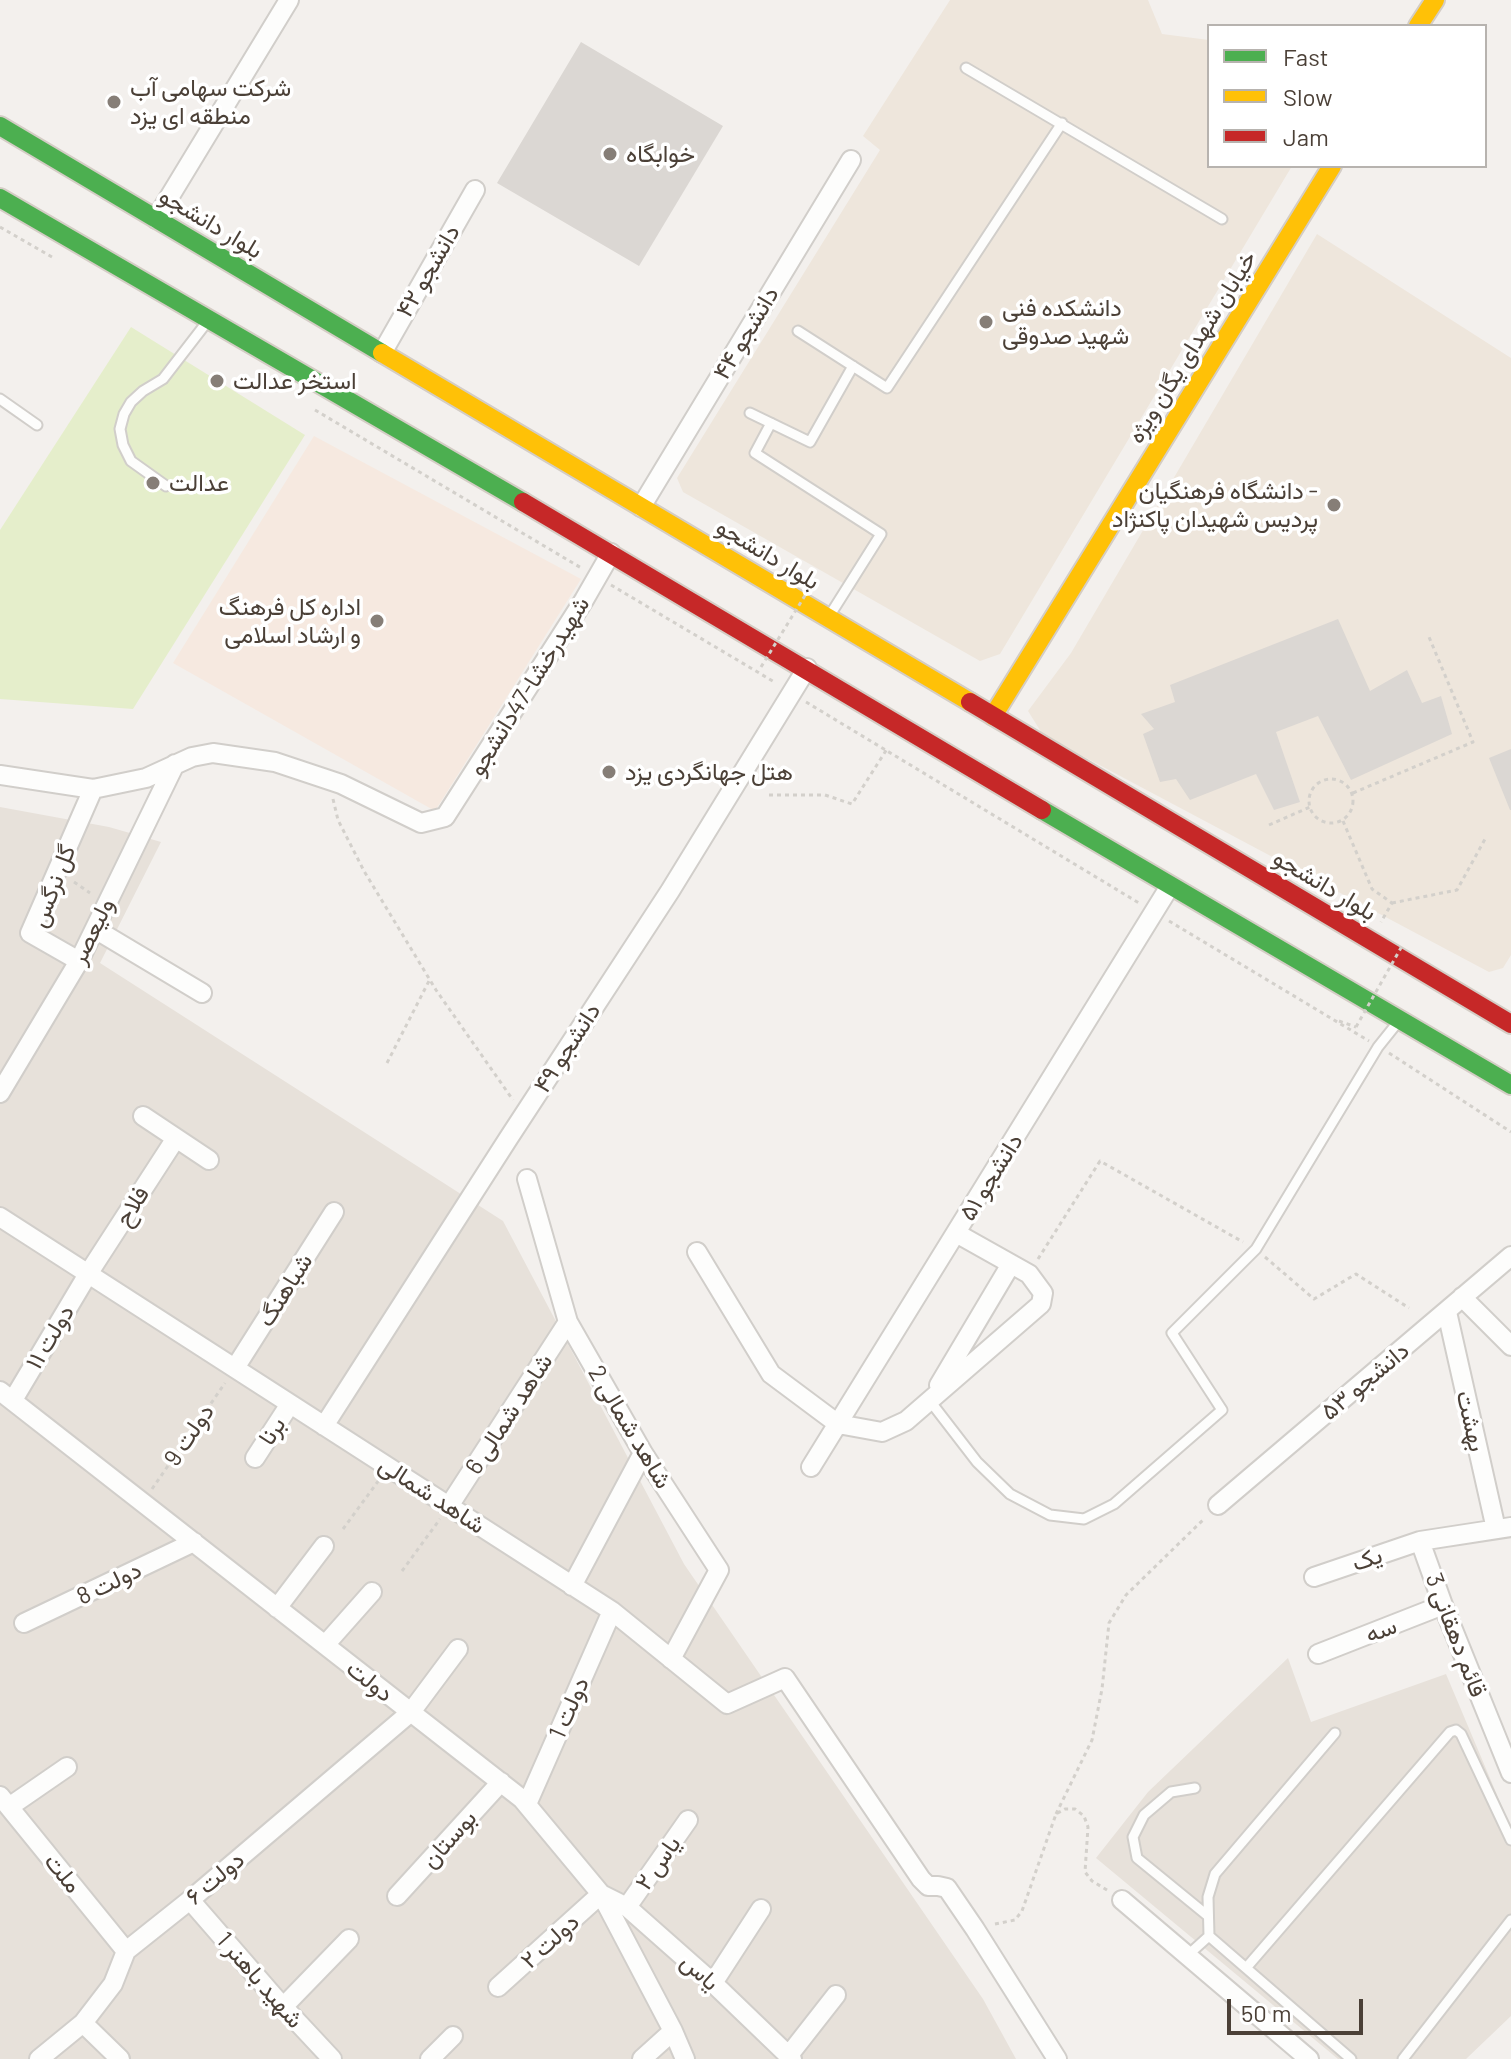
<!DOCTYPE html>
<meta charset="utf-8">
<style>
body{margin:0}
#map{position:relative;width:1511px;height:2059px;overflow:hidden;background:#f3f0ed;font-family:Barlow,sans-serif}
canvas{display:block}
.legend{position:absolute;left:1207px;top:24px;width:280px;height:144px;box-sizing:border-box;background:#fff;border:2px solid #b7b3af;margin:0;padding:10px 14px;list-style:none;font-size:24px;color:#4b4037}
.legend li{display:flex;align-items:center;gap:16px;height:40px}
.legend b{width:40px;border:2px solid #b7b3af}
.scale{position:absolute;left:1227px;top:1999px;width:136px;height:36px;box-sizing:border-box;border:4px solid #4b4037;border-top:0;padding-left:10px;font-size:24px;line-height:28px;white-space:nowrap;color:#4b4037;-webkit-text-stroke:6px #fff;paint-order:stroke}
</style>
<div id="map">
<canvas width="1511" height="2059"></canvas>
<ul class="legend">
<li><b style="height:10px;background:#4caf50"></b>Fast</li>
<li><b style="height:10px;background:#ffc107"></b>Slow</li>
<li><b style="height:10px;background:#c62828"></b>Jam</li>
</ul>
<div class="scale">50 m</div>
</div>
<script>
const g = document.querySelector('canvas').getContext('2d');
g.lineJoin = 'round';
function paint(path, color) {
  g.fillStyle = color;
  g.fill(path, 'evenodd');
}
function toPath(rows) {
  const path = new Path2D();
  for (const r of rows) {
    if (r.length === 3) {
      path.moveTo(r[0] + r[2], r[1]);
      path.arc(r[0], r[1], r[2], 0, 2 * Math.PI);
      continue;
    }
    path.moveTo(r[0], r[1]);
    for (let i = 2; i < r.length; i += 2) path.lineTo(r[i], r[i + 1]);
  }
  return path;
}
function trace(path, color, width, dash) {
  g.strokeStyle = color;
  g.lineWidth = width;
  g.lineCap = dash ? 'butt' : 'round';
  g.setLineDash(dash || []);
  g.stroke(path);
}
function label(font, color, halo, rows, align = 'center') {
  g.font = font + ' Barlow,Vazirmatn,sans-serif';
  g.lineWidth = 7;
  g.setLineDash([]);
  g.textBaseline = 'middle';
  g.strokeStyle = halo;
  g.fillStyle = color;
  for (const [text, x, y, turn = 0] of rows) {
    g.save();
    g.translate(x, y);
    g.rotate((+turn || 0) * Math.PI / 180);
    g.textAlign = isNaN(turn) ? turn : align;
    if (halo) g.strokeText(text, 0, 0);
    g.fillText(text, 0, 0);
    g.restore();
  }
}
paint(toPath([
 [0,807,109,827,161,842,100,963,503,1221,684,1564,983,1999,1016,2059,0,2059],
 [1288,1658,1311,1722,1446,1674,1511,1828,1511,2016,1466,2059,1338,2059,1096,1858,1148,1792]
]), '#e7e1da');
paint(toPath([
 [314,436,581,579,435,811,173,663]
]), '#f6e9e0');
paint(toPath([
 [950,0,1148,0,1162,34,1209,40,1209,166,1292,166,1000,654,980,661,683,492,677,478,880,150,863,136],
 [1317,234,1511,358,1511,955,1503,968,1489,972,1043,735,1028,711,1071,653]
]), '#eee6dc');
paint(toPath([
 [131,327,305,435,133,709,0,699,0,530]
]), '#e5eecb');
paint(toPath([
 [581,42,723,126,639,266,497,183],
 [1338,619,1370,691,1407,670,1422,703,1441,696,1452,734,1351,780,1318,716,1276,732,1300,802,1274,810,1256,774,1190,800,1176,779,1160,782,1143,734,1154,729,1141,714,1175,702,1170,685],
 [1511,749,1511,810,1510,810,1489,758]
]), '#dbd7d3');
const lane = toPath([
 [966,68,1222,219],
 [798,331,887,388,1062,123],
 [0,399,37,425],
 [750,413,810,442,853,366],
 [771,423,755,453,881,534,830,615],
 [166,486,131,461,123,445,120,429,124,414,131,402,143,391,163,379,207,322],
 [930,1401,977,1462,1010,1494,1050,1515,1084,1519,1114,1504,1222,1410,1172,1333,1256,1249,1378,1047,1398,1022],
 [1195,1788,1171,1792,1144,1815,1133,1837,1137,1858,1208,1916],
 [1209,1936,1208,1897,1215,1874,1335,1733],
 [1188,1955,1209,1936,1351,2059],
 [1246,1968,1450,1732,1456,1730,1461,1734,1511,1840],
 [1403,2059,1511,1920]
]);
const street = toPath([
 [156,219,289,0],
 [382,353,475,190],
 [641,507,851,160],
 [0,775,93,789,146,778,192,757,213,753,275,762,341,784,421,823,445,817,584,600,611,553],
 [95,929,202,993],
 [79,961,30,933,93,789],
 [0,1093,79,961,175,764],
 [143,1116,209,1160],
 [527,1179,568,1322,643,1453,719,1570,671,1659],
 [0,1217,612,1611,727,1704,785,1678,921,1879,928,1886,938,1886,947,1888,975,1929,1057,2059],
 [697,1252,771,1374,838,1424,882,1432,906,1421,1041,1304,1043,1293,1029,1274,956,1233],
 [1462,1297,1511,1346],
 [1447,1312,1496,1529],
 [235,1368,334,1212],
 [939,1385,1011,1264],
 [0,1391,522,1799,601,1894,673,2031,685,2059],
 [13,1400,88,1274,176,1138],
 [324,1426,508,1139,670,891,807,668],
 [255,1458,290,1404],
 [811,1467,1170,886],
 [1218,1505,1511,1256],
 [449,1506,568,1322],
 [1420,1541,1443,1605,1511,1773],
 [1314,1577,1420,1541,1511,1527],
 [572,1586,643,1453],
 [277,1608,324,1546],
 [24,1623,194,1542],
 [325,1645,372,1592],
 [1318,1654,1443,1605],
 [0,1796,126,1951],
 [527,1804,612,1611],
 [9,1807,67,1767],
 [397,1896,501,1782],
 [190,1900,276,1999,332,2059],
 [1122,1900,1309,2059],
 [627,1907,688,1820],
 [713,1983,761,1909],
 [498,1987,601,1894,627,1907,713,1983,792,2059],
 [283,2007,349,1939],
 [83,2023,120,2059],
 [789,2055,836,1995],
 [39,2059,83,2023,113,1984,126,1951,190,1900,411,1712,458,1649],
 [430,2059,453,2036],
 [642,2059,673,2031]
]);
const fast = toPath([
 [0,126,382,353],
 [0,198,523,502],
 [1042,810,1511,1085]
]);
const slow = toPath([
 [1418,26,1435,0],
 [382,353,970,702],
 [993,716,1332,166]
]);
const jam = toPath([
 [523,502,1042,810],
 [970,702,1511,1024]
]);
trace(lane, '#d1ceca', 13);
trace(street, '#d1ceca', 22);
trace(fast, '#d4cdc5', 22);
trace(slow, '#d4cdc5', 22);
trace(jam, '#d4cdc5', 22);
trace(toPath([
 [0,227,52,257],
 [315,410,583,569],
 [611,585,776,683],
 [806,702,1139,903],
 [1331,801,22],
 [1353,793,1473,742,1429,637],
 [769,795,825,795,852,804,887,749],
 [333,799,338,820,364,871,436,990,513,1100],
 [1343,821,1372,889,1392,903,1381,922],
 [1269,825,1310,807],
 [74,882,90,893],
 [1392,903,1457,890,1485,839],
 [1169,921,1369,1041],
 [1339,1021,1356,1027],
 [1389,1053,1511,1132],
 [387,1063,430,979],
 [1265,1257,1314,1299,1356,1274,1409,1308],
 [1038,1259,1100,1161,1243,1242],
 [152,1489,225,1383],
 [343,1529,379,1480],
 [402,1571,440,1519],
 [1056,1814,1092,1740,1102,1689,1109,1623,1126,1595,1205,1518],
 [995,1924,1015,1920,1022,1911,1056,1814,1065,1809,1075,1809,1084,1816,1088,1827,1085,1872,1092,1881,1107,1890]
]), '#d3d0cb', 3, [4, 4]);
trace(lane, '#fdfdfc', 9);
trace(street, '#fdfdfc', 18);
trace(fast, '#4caf50', 18);
trace(slow, '#ffc107', 18);
trace(jam, '#c62828', 18);
trace(toPath([
 [761,667,809,589],
 [1356,1027,1402,946]
]), '#d3d0cb', 3, [4, 4]);
for (const [x, y, r, color] of [
 [114,102,8,"#867e77"],
 [610,154,8,"#867e77"],
 [986,322,8,"#867e77"],
 [217,381,8,"#867e77"],
 [153,483,8,"#867e77"],
 [1334,505,8,"#867e77"],
 [377,621,8,"#867e77"],
 [609,772,8,"#867e77"]
]) {
  const dot = new Path2D();
  dot.arc(x, y, r, 0, 2 * Math.PI);
  g.fillStyle = color;
  g.fill(dot);
  trace(dot, '#fff', 3);
}
label('24px', '#4b4037', '#fff', [
 ["شرکت سهامی آب",130,88],
 ["منطقه ای یزد",130,116],
 ["خوابگاه",626,154],
 ["دانشکده فنی",1002,308],
 ["شهید صدوقی",1002,336],
 ["استخر عدالت",233,381],
 ["عدالت",169,483],
 ["دانشگاه فرهنگیان -",1318,491,"right"],
 ["پردیس شهیدان پاکنژاد",1318,519,"right"],
 ["اداره کل فرهنگ",361,607,"right"],
 ["و ارشاد اسلامی",361,635,"right"],
 ["هتل جهانگردی یزد",625,772]
], 'left');
label('24px', '#4b4037', '#fff', [
 ["بلوار دانشجو",211,223,31],
 ["دانشجو ۴۲",428,271,-60],
 ["دانشجو ۴۴",746,333,-59],
 ["خیابان شهدای یگان ویژه",1192,347,-58],
 ["بلوار دانشجو",768,554,31],
 ["شهیدرخشا-47دانشجو",529,686,-58],
 ["بلوار دانشجو",1325,885,31],
 ["گل نرگس",53,886,-69],
 ["ولیعصر",92,931,-64],
 ["دانشجو ۴۹",567,1048,-57],
 ["دانشجو ۵۱",991,1177,-58],
 ["فلاح",132,1206,-57],
 ["شباهنگ",285,1290,-58],
 ["دولت ۱۱",50,1337,-59],
 ["دانشجو ۵۳",1365,1381,-40],
 ["شاهد شمالی 6",509,1414,-57],
 ["بهشت",1471,1421,77],
 ["شاهد شمالی 2",630,1427,59],
 ["برنا",272,1431,-57],
 ["دولت 9",189,1435,-56],
 ["شاهد شمالی",432,1495,33],
 ["یک",1367,1559,-19],
 ["دولت 8",109,1583,-26],
 ["سه",1381,1630,-21],
 ["قائم دهقانی 3",1456,1635,69],
 ["دولت",370,1681,38],
 ["دولت 1",569,1708,-66],
 ["بوستان",449,1839,-48],
 ["یاس ۲",658,1863,-55],
 ["ملت",63,1873,51],
 ["دولت ۶",215,1878,-40],
 ["دولت ۲",550,1941,-42],
 ["یاس",700,1972,42],
 ["شهید باهنر 1",260,1980,49]
]);
</script>
